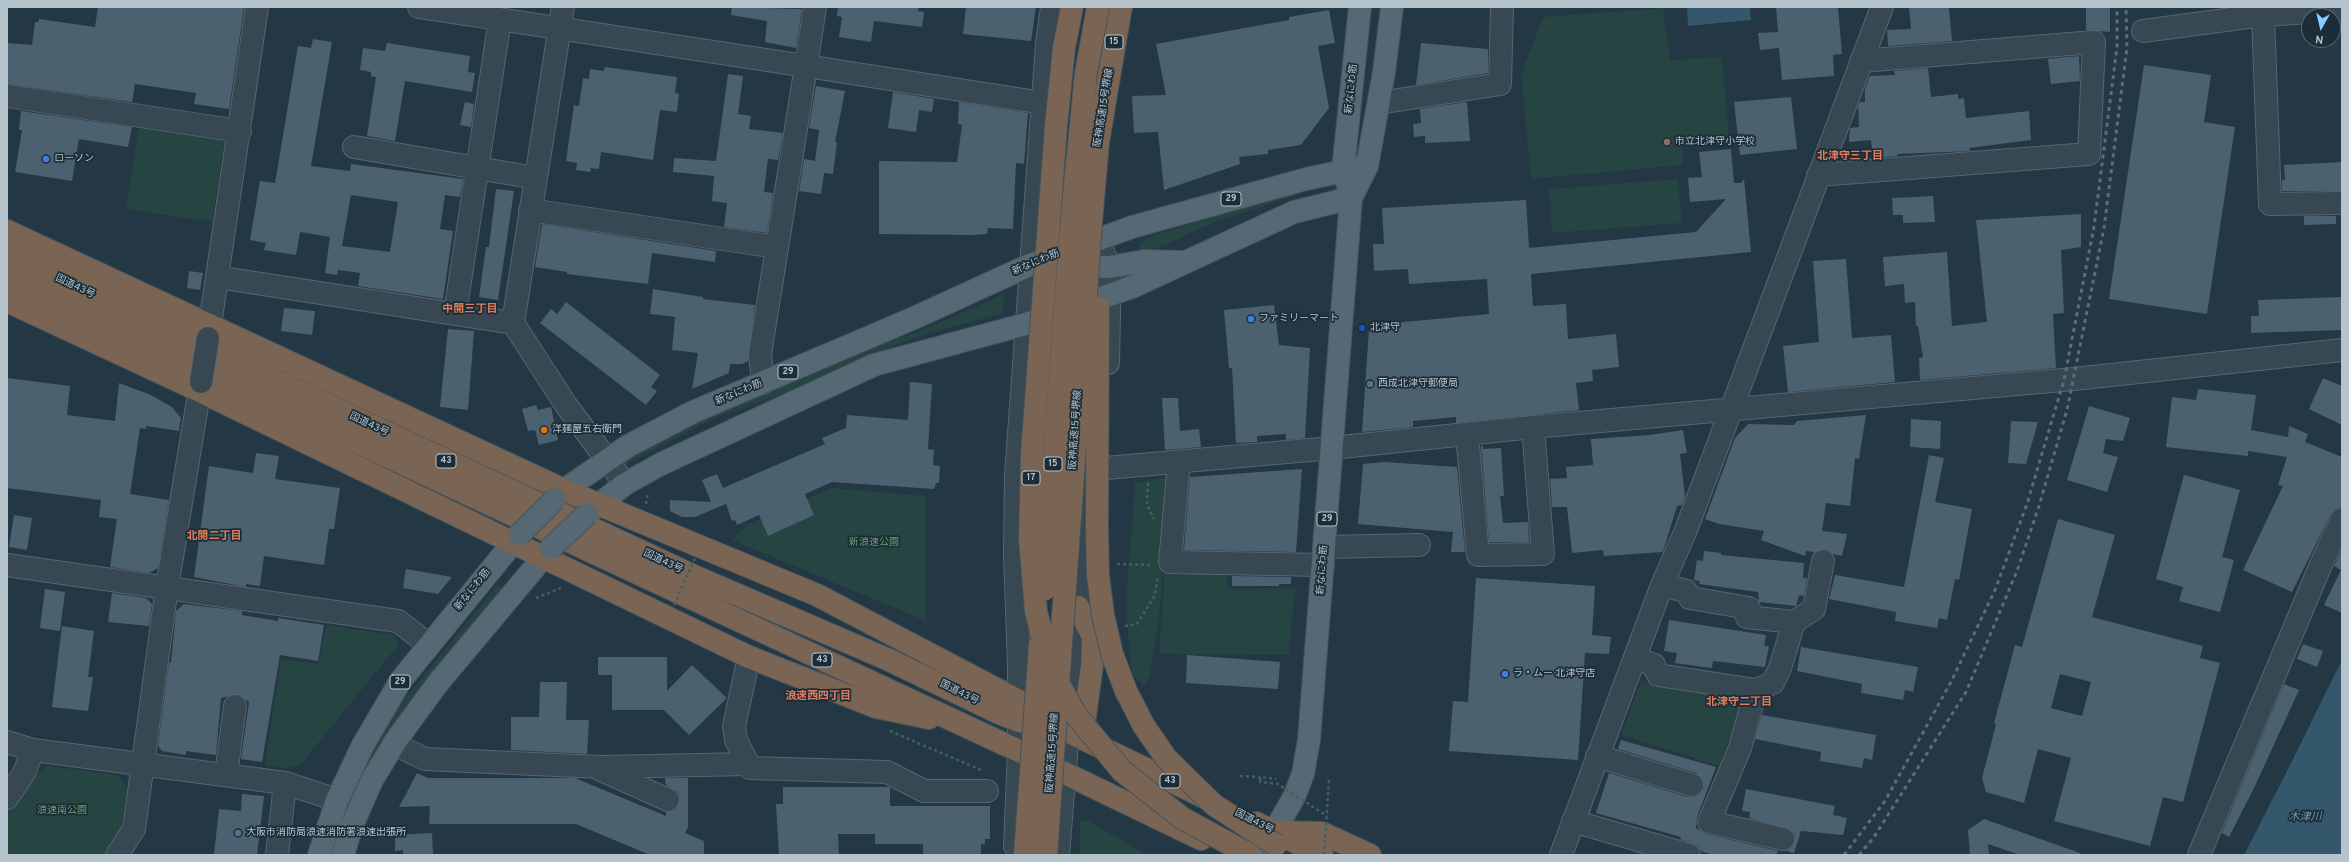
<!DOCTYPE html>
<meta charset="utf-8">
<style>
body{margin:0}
#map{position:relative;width:2349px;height:862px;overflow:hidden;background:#233744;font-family:Overpass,sans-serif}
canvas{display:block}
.frame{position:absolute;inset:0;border:8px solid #b5c3cd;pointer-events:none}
.north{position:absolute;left:2301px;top:8px;width:40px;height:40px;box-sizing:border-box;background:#1c2d38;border:1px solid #596974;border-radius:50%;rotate:188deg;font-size:11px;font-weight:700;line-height:16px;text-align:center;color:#b5c3cd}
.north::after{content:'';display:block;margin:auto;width:14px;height:18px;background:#88cdff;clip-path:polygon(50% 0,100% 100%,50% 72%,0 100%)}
</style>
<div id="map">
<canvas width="2349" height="862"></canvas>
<div class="frame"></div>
<div class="north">N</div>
</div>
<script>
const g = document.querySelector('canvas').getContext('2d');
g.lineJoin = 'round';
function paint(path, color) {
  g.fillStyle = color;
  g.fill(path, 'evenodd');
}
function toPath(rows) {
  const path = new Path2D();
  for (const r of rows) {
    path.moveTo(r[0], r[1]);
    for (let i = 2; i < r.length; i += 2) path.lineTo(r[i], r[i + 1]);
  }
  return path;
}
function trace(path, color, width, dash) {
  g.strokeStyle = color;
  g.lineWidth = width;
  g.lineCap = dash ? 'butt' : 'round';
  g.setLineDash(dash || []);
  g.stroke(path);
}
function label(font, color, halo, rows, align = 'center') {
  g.font = font + ' Overpass,"Noto Sans JP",sans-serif';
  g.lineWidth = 3.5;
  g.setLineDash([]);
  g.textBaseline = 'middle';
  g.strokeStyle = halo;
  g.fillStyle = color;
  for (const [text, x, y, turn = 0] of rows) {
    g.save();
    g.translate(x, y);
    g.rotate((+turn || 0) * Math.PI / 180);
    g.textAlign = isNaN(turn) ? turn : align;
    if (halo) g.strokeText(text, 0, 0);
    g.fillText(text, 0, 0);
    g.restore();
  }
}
paint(toPath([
 [1663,8,1670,60,1722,57,1729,140,1682,144,1683,165,1531,179,1521,74,1543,17],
 [139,125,219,137,224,145,212,222,126,209],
 [1678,179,1682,223,1552,233,1549,189],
 [1298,190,1297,195,1210,224,1167,244,1140,253,1140,244,1152,236],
 [1005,294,1003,313,919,336,843,366,791,391,712,419,616,470,611,467,659,440,775,386,856,351,918,332],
 [1172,476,1158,627,1150,674,1144,686,1131,673,1126,604,1135,483],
 [832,488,926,496,926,621,732,540,749,524],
 [1165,568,1227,568,1228,589,1295,588,1289,655,1159,654],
 [498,584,503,587,439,663,402,716,339,834,334,832,385,723],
 [326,625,394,635,399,644,301,764,286,768,265,765,281,659,319,664],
 [1641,682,1745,700,1719,766,1621,735],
 [47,766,118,775,127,788,120,836,108,855,7,855,7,813,30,779],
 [1087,820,1147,855,1080,855,1080,822]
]), '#254442');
paint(toPath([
 [1687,7,1750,7,1751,20,1688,26],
 [2342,660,2342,855,2244,855,2285,775]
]), '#35576c');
paint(toPath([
 [98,7,244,7,229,109,194,104,196,93,135,84,132,102,7,84,7,43,32,45,35,22,38,22,39,19,95,27],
 [732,7,802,9,796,48,765,42,767,21,731,15],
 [838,7,919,7,918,11,924,12,922,27,874,21,871,42,839,37,842,17,837,16],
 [966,7,1036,7,1031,41,963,34],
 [1776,7,1838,7,1842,54,1833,55,1834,76,1782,80,1779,48,1760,50,1758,33,1778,32],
 [1909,7,1949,7,1952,41,1888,46,1887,30,1911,29],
 [2086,7,2110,7,2110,32,2086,30],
 [1329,10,1335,43,1318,46,1329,108,1301,145,1268,150,1268,154,1239,157,1240,164,1164,190,1158,132,1134,133,1132,96,1166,95,1156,44,1289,20,1289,17],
 [313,39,332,42,311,166,350,171,351,164,463,179,460,197,445,195,440,229,453,231,443,299,358,286,360,273,338,270,337,275,325,273,330,237,300,232,296,255,264,250,266,243,250,240,260,181,275,183,298,46,311,48],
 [351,195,398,202,390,252,342,246],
 [387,43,470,56,468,72,475,73,472,92,405,81,395,141,367,136,376,77,371,76,371,72,360,70,363,48,385,51],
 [1421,43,1488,49,1488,73,1416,85],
 [2079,56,2080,81,2051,84,2048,59],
 [2144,65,2211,75,2204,122,2235,127,2207,314,2109,299],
 [605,67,677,77,675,93,679,94,677,112,660,110,653,160,601,152,599,169,591,168,590,172,576,170,577,163,566,161,574,105,579,106,583,78,589,79,590,69,604,71],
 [1928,68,1931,97,1958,94,1958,99,1964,98,1966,118,2029,111,2031,140,1969,148,1970,151,1897,154,1898,156,1873,158,1871,140,1849,142,1850,128,1859,127,1858,106,1860,102,1865,102,1865,89,1870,76,1895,75,1894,71],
 [728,74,743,76,738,114,751,116,749,129,783,133,778,160,768,159,764,192,773,193,767,233,724,227,727,203,712,201,714,176,673,172,674,158,716,161],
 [816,86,845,91,835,142,837,142,833,174,824,173,821,194,799,191,804,159,815,161,819,130,809,128],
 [893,92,934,99,932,112,919,110,916,132,888,128],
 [1791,97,1797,149,1740,155,1734,102],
 [465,102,474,104,471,127,460,125],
 [959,102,1028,113,1024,164,1016,163,1013,229,988,228,987,234,973,235,879,234,879,161,957,162,962,125,958,124],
 [1467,102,1470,141,1425,143,1425,136,1414,137,1413,124,1421,123,1420,109],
 [21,111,132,127,128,147,79,139,72,181,15,172,22,130,19,130],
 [1731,149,1734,183,1741,183,1744,179,1751,252,1531,274,1533,306,1566,304,1568,339,1616,334,1619,367,1592,370,1593,381,1576,383,1579,410,1456,423,1456,417,1413,421,1413,427,1362,432,1369,329,1404,322,1489,314,1487,279,1409,284,1408,269,1374,271,1373,244,1384,244,1382,208,1526,200,1529,248,1696,232,1726,199,1690,202,1688,178,1702,177,1699,152],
 [2342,162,2342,191,2282,191,2282,180,2285,180,2284,165],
 [496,189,514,191,498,300,479,297,486,247,489,247],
 [1933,196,1935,222,1903,223,1903,215,1893,215,1892,198],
 [2081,214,2081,247,2061,250,2064,313,2053,314,2056,368,1920,380,1919,358,1923,357,1918,326,1916,326,1915,302,1905,303,1904,284,1885,286,1883,257,1947,252,1952,326,1987,322,1976,220],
 [2304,216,2336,216,2336,224,2304,225],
 [542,224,716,251,715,262,652,253,648,284,567,274,567,272,535,267],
 [1846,259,1852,338,1891,335,1895,382,1788,392,1783,346,1819,342,1813,261],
 [189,271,203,273,200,290,187,288],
 [653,289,703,297,703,299,755,305,748,361,742,364,730,364,729,373,692,389,698,353,672,350,675,317,650,314],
 [2342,297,2342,330,2251,333,2251,316,2259,316,2258,300],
 [566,302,660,375,651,387,657,391,646,405,540,323,551,309,557,314],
 [1274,305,1279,345,1310,348,1305,438,1286,440,1286,434,1257,436,1257,442,1236,443,1232,368,1229,368,1224,310],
 [284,308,315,311,312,335,281,331],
 [448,329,474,331,468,410,440,407],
 [7,378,70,386,67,415,115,421,119,383,151,395,172,407,181,418,179,431,146,426,146,429,140,428,130,494,169,500,158,568,149,573,110,567,117,519,99,517,101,500,7,488],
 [2323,378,2342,386,2342,425,2309,409],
 [910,382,932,384,928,449,934,450,933,465,940,466,939,483,936,483,934,489,832,482,805,494,814,515,768,536,759,515,737,525,735,520,732,521,726,504,695,517,682,517,670,511,670,500,711,502,702,480,717,474,723,488,825,444,822,438,846,428,847,415,908,420],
 [2198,389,2256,395,2251,430,2288,437,2289,426,2308,434,2305,442,2342,457,2342,507,2335,509,2331,514,2292,592,2243,570,2283,486,2278,485,2287,457,2248,451,2248,456,2166,447,2172,397,2196,400],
 [1162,398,1178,398,1180,431,1199,429,1201,447,1165,450],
 [536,405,538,410,551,407,558,440,539,445,535,430,528,431,522,409],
 [2089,406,2130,418,2123,441,2106,439,2103,453,2118,457,2107,492,2067,480],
 [1866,415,1859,459,1855,458,1850,506,1826,503,1822,531,1847,534,1842,556,1833,554,1825,549,1815,552,1806,551,1805,556,1761,540,1764,531,1719,524,1705,519,1735,438,1748,424,1794,425,1797,421],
 [1911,419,1941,421,1940,449,1910,447],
 [2011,421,2038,422,2026,464,2008,463],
 [1683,430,1687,453,1680,454,1685,497,1682,505,1677,506,1663,552,1604,556,1603,550,1572,553,1567,507,1552,507,1550,479,1567,478,1566,467,1593,465,1591,439,1650,435],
 [1481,446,1483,446,1483,449,1501,448,1504,496,1500,496,1503,523,1528,522,1529,542,1489,542],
 [256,453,279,456,275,479,340,488,334,529,329,529,324,565,264,556,260,586,246,584,246,587,194,577,209,466,253,473],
 [1929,455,1944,458,1935,502,1972,509,1959,580,1955,579,1947,620,1939,618,1937,628,1895,621,1896,612,1829,599,1835,575,1904,587],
 [1385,462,1457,467,1465,552,1451,552,1453,532,1358,524,1363,464],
 [1302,469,1296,552,1184,550,1190,477],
 [2184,475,2240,490,2222,557,2234,560,2220,612,2179,601,2183,587,2156,579],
 [14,515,32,518,27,550,9,547],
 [2058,519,2115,535,2092,617,2203,646,2200,658,2220,663,2183,802,2163,797,2150,846,2054,821,2071,758,2038,749,2024,803,1986,792,1982,778,1996,724,1994,723,2015,645,2022,647],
 [2060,674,2091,682,2082,716,2051,708],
 [2342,549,2342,613,2324,605,2341,570,2334,566],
 [1704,551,1721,553,1721,555,1804,563,1803,578,1807,578,1804,596,1799,595,1796,606,1759,602,1758,592,1699,584,1700,581,1694,580,1697,560,1703,561],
 [406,569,452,577,438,594,403,588],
 [1232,576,1291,577,1291,584,1279,584,1279,586,1232,586],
 [1476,578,1595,586,1592,635,1611,637,1609,654,1585,653,1578,760,1449,751,1453,701,1468,702],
 [45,589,65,592,60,631,40,628],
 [112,593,146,598,152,604,149,626,108,622],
 [184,604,242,611,242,615,278,621,278,618,324,625,318,661,280,655,262,762,241,759,249,702,237,694,221,698,216,755,186,751,186,755,162,751,158,746,169,663,171,663,176,611],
 [1669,620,1766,635,1764,646,1769,646,1765,667,1713,661,1712,668,1675,663,1677,653,1664,651],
 [62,626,94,631,88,677,93,677,88,711,52,707],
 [2303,644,2323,651,2317,667,2297,659],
 [1801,647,1918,667,1913,692,1905,690,1903,700,1861,693,1862,684,1797,671],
 [1187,655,1280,662,1278,689,1186,683],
 [598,657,667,657,667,691,692,665,727,698,689,735,664,710,612,710,612,675,598,675],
 [540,682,567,682,566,720,589,720,587,754,511,750,511,717,539,717],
 [2284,684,2299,690,2255,786,2229,837,2222,833],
 [1762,715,1876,735,1872,760,1864,758,1862,768,1820,761,1821,752,1755,739],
 [1621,740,1716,767,1697,817,1696,828,1706,834,1778,851,1776,855,1713,855,1701,851,1698,846,1680,839,1681,837,1596,813,1609,773,1688,797,1695,797,1704,789,1704,782,1696,773,1618,749],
 [417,773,428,778,575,778,666,816,666,812,676,810,680,799,678,792,666,785,665,778,688,778,688,827,685,833,704,841,704,855,650,855,576,824,429,824,430,806,399,807],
 [783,787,889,787,890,788,890,806,990,806,990,839,985,839,985,844,981,844,981,855,923,855,923,844,875,844,875,834,838,834,839,855,779,855,776,804,783,804],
 [1746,789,1835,806,1833,815,1847,818,1843,835,1801,831,1794,853,1787,851,1792,847,1795,841,1795,835,1791,830,1749,818,1750,812,1742,811],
 [242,794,264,796,257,855,214,854,219,809,241,811],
 [1984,819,2080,853,2080,855,2020,855,1988,844,1989,855,1970,855,1968,830],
 [432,833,433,855,403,855,403,850,395,851,395,835]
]), '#4c616f');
const minor = toPath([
 [419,7,806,66,815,7],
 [563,7,513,323,566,405,625,484],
 [2263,15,2270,204,2342,203],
 [2143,31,2263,15,2342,10],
 [7,96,240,131],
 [1379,103,1500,84,1502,7],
 [354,147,536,178],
 [1818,175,2089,154,2094,42,1861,61],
 [530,210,776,247],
 [1097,239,1110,267,1108,363],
 [217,277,513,323],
 [455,314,500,19],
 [208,338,257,7],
 [763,383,760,354,806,66,1043,103],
 [1467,434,1478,555,1543,554,1533,427],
 [1179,462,1170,562,1323,565],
 [1016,476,1332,448,1533,427,2074,379,2342,350],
 [1325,547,1419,545],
 [7,565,398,621,429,645],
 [1662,585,1686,591,1690,598,1749,608,1747,617,1794,622],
 [749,657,734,726,736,740,750,768,887,772,924,791,987,791],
 [1635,658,1654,665,1658,675,1756,690],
 [7,742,33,750,285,783,337,800],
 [394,744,425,759,600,767,749,764],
 [1597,756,1692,785],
 [599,769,668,800],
 [226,775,235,706],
 [7,798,24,773,33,750],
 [1573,821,1689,855],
 [1783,839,1709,822,1740,748,1756,690,1773,683,1780,668,1794,622,1814,609,1823,561],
 [1015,846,1019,751,1019,666,1015,554,1016,476,1047,44,1052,7],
 [117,855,134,829,167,587,201,382],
 [277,855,285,783],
 [1058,855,1076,633,1087,456],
 [1561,855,1662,585,1686,530,1882,7],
 [2199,855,2322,562,2342,519]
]);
const major = toPath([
 [1347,183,1343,170,1360,7],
 [1070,266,1110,267,1144,261,1181,262],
 [555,499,564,490,628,446,693,412,914,318,1032,264,1132,227,1306,179,1367,166],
 [587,514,625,484,661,464,874,365,1026,324,1093,301,1132,287,1294,212,1351,198],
 [319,855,337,800,363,745,401,680,520,534],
 [343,855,351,828,372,780,397,739,438,683,551,548],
 [1253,855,1274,832,1294,797,1303,774,1309,740,1351,198,1367,166,1384,72,1392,7]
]);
const highway = toPath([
 [1086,73,1098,7],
 [1109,77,1121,7],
 [7,231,564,490,817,595,1019,701,1050,720],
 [7,255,694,576,889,660,999,713,1019,721,1067,731,1204,797],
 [7,279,1019,751,1201,839],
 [7,301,200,391,749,657,876,707,929,718],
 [1078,607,1093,637,1092,665,1082,738],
 [1256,823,1322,855],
 [1281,832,1322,833,1370,855]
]);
trace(minor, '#566670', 24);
trace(major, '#44545f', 24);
trace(highway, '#42535d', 24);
trace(toPath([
 [1148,483,1147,505,1154,519],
 [646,504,648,493],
 [1117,564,1152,565],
 [536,598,561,588],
 [1125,626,1137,624,1154,597,1158,577],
 [890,731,981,770],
 [1240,776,1260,777],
 [1260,780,1260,777,1276,779]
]), '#44605e', 2.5, [3, 3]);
trace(minor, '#384853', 22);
trace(major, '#566873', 22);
trace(highway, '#7a6454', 22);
trace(toPath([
 [1844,855,1885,801,1951,682,1995,590,2027,504,2064,380,2094,227,2117,47,2117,7],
 [1859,855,1874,837,1966,692,2017,571,2039,506,2067,410,2104,228,2127,48,2126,7]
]), '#596d7a', 3, [4, 4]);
const minorBridge = toPath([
 [201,382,208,338]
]);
const majorBridge = toPath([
 [520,534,555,499],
 [551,548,587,514]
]);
const highwayBridge = toPath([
 [1072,7,1064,48,1056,126,1032,454,1030,539,1036,611,1045,648,1058,683,1076,715,1122,771,1182,818,1250,855],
 [1098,308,1097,526,1098,575,1103,615,1112,654,1126,691,1144,726,1166,758,1214,805,1276,845],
 [1044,590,1072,216,1086,73],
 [1025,855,1040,645],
 [1046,855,1091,222,1098,143,1109,77]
]);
trace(minorBridge, '#566670', 24, []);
trace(majorBridge, '#44545f', 24, []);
trace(highwayBridge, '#42535d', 24, []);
trace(toPath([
 [674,605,695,558],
 [1260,780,1260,782,1278,784,1327,816],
 [1324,855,1329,779]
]), '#44605e', 2.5, [3, 3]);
trace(minorBridge, '#384853', 22);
trace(majorBridge, '#566873', 22);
trace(highwayBridge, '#7a6454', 22);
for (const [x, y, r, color] of [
 [1667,142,4,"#8d6e63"],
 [46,159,4,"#3f7fe0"],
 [1251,319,4,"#3f7fe0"],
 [1362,328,4,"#1a4fb4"],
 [1370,384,4,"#5c6f8a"],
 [544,430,4,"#e8710a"],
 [1505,674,4,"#3f7fe0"],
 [238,833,4,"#5c6f8a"]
]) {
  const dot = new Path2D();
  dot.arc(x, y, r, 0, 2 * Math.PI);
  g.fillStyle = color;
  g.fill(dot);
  trace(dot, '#1c2d38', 1.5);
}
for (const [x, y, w] of [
 [1114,42,18],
 [1231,199,20],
 [788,372,20],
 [446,461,20],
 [1053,464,18],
 [1031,478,18],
 [1327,519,20],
 [822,660,20],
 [400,682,20],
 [1170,781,20]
]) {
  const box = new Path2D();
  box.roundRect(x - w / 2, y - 7, w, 14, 3);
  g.fillStyle = '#1c2d38';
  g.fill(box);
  trace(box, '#b5c3cd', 1);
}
label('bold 9px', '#b5c3cd', null, [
 ["15",1114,42],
 ["29",1231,199],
 ["29",788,372],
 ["43",446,461],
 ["15",1053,464],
 ["17",1031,478],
 ["29",1327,519],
 ["43",822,660],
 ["29",400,682],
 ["43",1170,781]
]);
label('10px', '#b5c3cd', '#1c2d38', [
 ["新なにわ筋",1352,89,-84],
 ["阪神高速15号堺線",1104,108,-81],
 ["新なにわ筋",1036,263,-23],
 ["国道43号",75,287,25],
 ["新なにわ筋",739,393,-23],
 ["国道43号",369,425,25],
 ["阪神高速15号堺線",1076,430,-86],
 ["国道43号",663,562,25],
 ["新なにわ筋",1323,570,-86],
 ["新なにわ筋",473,590,-51],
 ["国道43号",959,693,26],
 ["阪神高速15号堺線",1053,753,-86],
 ["国道43号",1254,822,27]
]);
label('10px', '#b5c3cd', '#1c2d38', [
 ["市立北津守小学校",1675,142],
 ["ローソン",54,159],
 ["ファミリーマート",1259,319],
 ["北津守",1370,328],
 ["西成北津守郵便局",1378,384],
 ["洋麺屋五右衛門",552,430],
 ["ラ・ムー 北津守店",1513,674],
 ["大阪市消防局浪速消防署浪速出張所",246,833]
], 'left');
label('10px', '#69a06b', '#1c2d38', [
 ["新浪速公園",874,543],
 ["浪速南公園",62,811]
]);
label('bold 11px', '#e17c5c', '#1c2d38', [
 ["北津守三丁目",1850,157],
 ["中開三丁目",470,310],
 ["北開二丁目",214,537],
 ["浪速西四丁目",818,697],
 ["北津守二丁目",1739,703]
]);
label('italic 11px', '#719ab3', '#1c2d38', [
 ["木津川",2305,818]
]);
</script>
